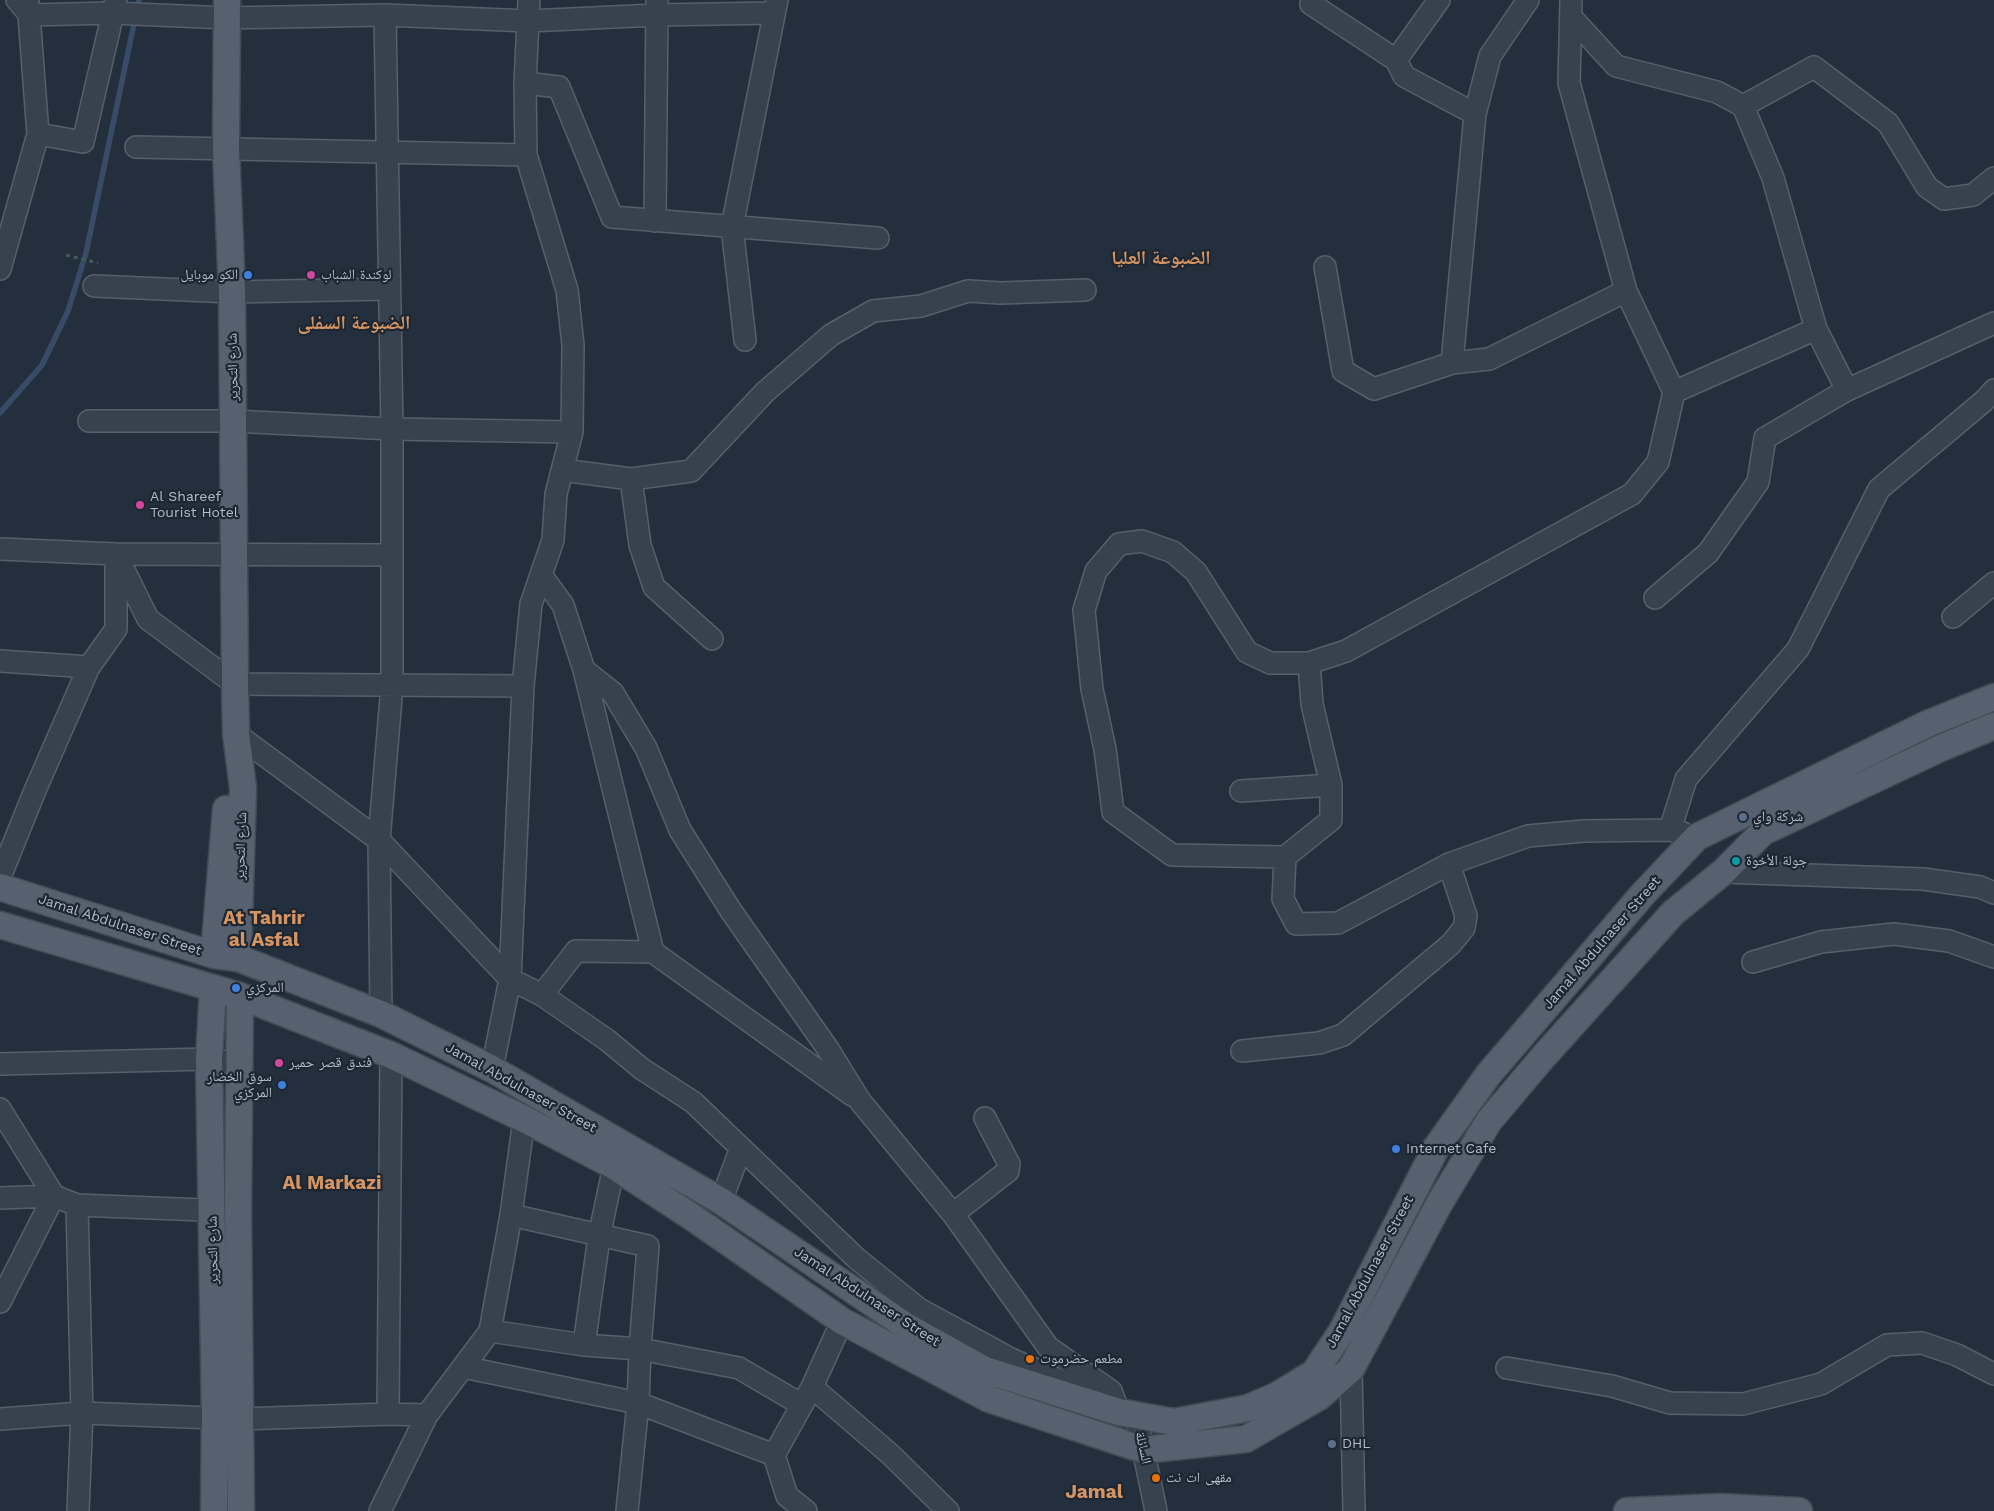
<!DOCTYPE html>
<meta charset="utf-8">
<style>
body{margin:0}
canvas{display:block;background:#242f3e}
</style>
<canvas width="1994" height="1511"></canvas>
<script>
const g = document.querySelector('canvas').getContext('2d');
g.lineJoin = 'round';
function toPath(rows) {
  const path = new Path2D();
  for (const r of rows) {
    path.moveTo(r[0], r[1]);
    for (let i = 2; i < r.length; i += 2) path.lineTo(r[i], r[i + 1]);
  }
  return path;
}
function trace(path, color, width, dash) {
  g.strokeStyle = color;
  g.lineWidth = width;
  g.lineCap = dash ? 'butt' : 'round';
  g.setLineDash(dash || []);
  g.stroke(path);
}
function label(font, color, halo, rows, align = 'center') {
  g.font = font + ' "Work Sans","Noto Naskh Arabic",sans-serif';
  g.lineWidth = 4.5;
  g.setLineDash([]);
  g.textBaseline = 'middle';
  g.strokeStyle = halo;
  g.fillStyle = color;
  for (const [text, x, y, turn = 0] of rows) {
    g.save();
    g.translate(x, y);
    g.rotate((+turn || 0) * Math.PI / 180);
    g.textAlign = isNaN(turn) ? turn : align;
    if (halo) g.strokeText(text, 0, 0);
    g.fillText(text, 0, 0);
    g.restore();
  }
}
trace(toPath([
 [0,413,42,365,68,311,86,253,139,0]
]), '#394c67', 5.5);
const minor = toPath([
 [17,0,30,15,112,13,227,18,385,15,529,21,656,15,774,13],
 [1439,0,1396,60,1404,76,1475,114],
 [1311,4,1396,60],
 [1572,18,1616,66,1717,92,1743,106,1773,178,1816,329,1847,390],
 [525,83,559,87,612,217,878,238],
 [1743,106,1814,67,1888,123,1927,187,1944,199,1973,195,1994,178],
 [38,134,83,142,116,0],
 [136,147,526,155],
 [655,221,657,0],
 [1325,267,1343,371,1374,389,1452,363,1489,359,1626,291],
 [0,269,38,134,28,2],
 [94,286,232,292,389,289],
 [745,340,732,227,777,0],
 [1452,363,1475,114,1490,56,1528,0],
 [1674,392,1816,329],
 [89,421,233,421,392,429,572,432],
 [562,470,631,479,691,471,765,392,831,335,873,311,921,306,968,291,1001,293,1085,290],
 [631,479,640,545,654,587,712,639],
 [0,549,116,554,392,555],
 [116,554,148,619,235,684,523,686],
 [541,575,563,605,584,670,613,693,646,748,680,830,731,911,828,1049,860,1101,953,1214,1048,1347,1111,1391,1119,1412],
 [1655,598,1708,553,1758,482,1765,438,1847,390,1994,323],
 [1953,617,1994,583],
 [0,661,89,667],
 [1309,663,1312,704,1331,785,1331,820,1285,857,1172,855,1113,812,1105,749,1092,689,1084,610,1096,571,1119,544,1142,541,1173,552,1196,572,1247,652,1270,663,1309,663,1346,651,1632,494,1658,462,1674,392,1626,291,1569,83,1571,0],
 [584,670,653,952],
 [236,734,379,840,510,979,542,995,607,1040,642,1069,693,1102,741,1148,721,1201],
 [1241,791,1331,785],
 [1670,830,1686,779,1798,649,1879,489,1984,401,1994,390],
 [1285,857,1283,899,1296,924,1338,923,1449,864,1528,836,1584,831,1670,830,1683,833],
 [1723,872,1923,879,1980,887,1994,893],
 [0,877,36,788,89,667,116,629,116,559],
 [1753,962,1821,942,1894,934,1949,941,1994,957],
 [542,995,576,951,653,952,852,1095],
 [381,1014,379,840,392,686,392,429,385,15],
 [1242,1051,1319,1043,1343,1035,1451,944,1464,928,1466,916,1449,864],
 [0,1064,209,1059,239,1064],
 [492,1069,510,979,523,686,531,604,553,540,556,494,572,432,573,345,567,290,526,155,525,83,529,0],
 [0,1109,54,1196,0,1302],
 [741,1148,856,1258,919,1309,1011,1359,1077,1388],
 [0,1198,54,1196,77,1205,228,1211],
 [77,1205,82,1413,78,1511],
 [953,1214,1008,1171,1009,1164,985,1118],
 [511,1215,648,1246,640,1349,638,1403,627,1511],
 [490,1331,584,1345,640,1349,739,1368,802,1405],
 [584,1345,599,1237,614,1166],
 [463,1367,638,1403,774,1455],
 [1507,1368,1612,1386,1670,1403,1743,1404,1821,1384,1887,1345,1922,1343,1957,1355,1994,1374],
 [1351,1369,1354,1511],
 [812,1387,891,1455,948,1511],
 [388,1414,391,1055],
 [1136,1415,1156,1511],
 [0,1419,82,1413,241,1419,388,1414,427,1415],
 [380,1511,427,1415,490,1331,511,1215,524,1119],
 [806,1511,787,1496,774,1455,812,1387,842,1321]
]);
const major = toPath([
 [227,0,226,149,232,292,235,684,236,734,243,788,238,958],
 [0,887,214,955,238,958,381,1014,492,1069,721,1201,906,1326,985,1370,1119,1412,1174,1422,1248,1408,1276,1396,1314,1373,1342,1331,1436,1148,1488,1075,1643,894,1697,837,1927,724,1994,697],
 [0,925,240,996,391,1055,524,1119,614,1166,692,1217,842,1321,989,1399,1144,1450,1246,1439,1319,1397,1351,1369,1439,1204,1489,1121,1544,1056,1673,913,1723,872,1763,832,1943,747,1994,726],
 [214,955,226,809],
 [213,989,209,1059,215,1418,214,1511],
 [240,996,238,1211,241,1511],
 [1627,1511,1720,1507,1799,1511]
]);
trace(minor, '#565f6c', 24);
trace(major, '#414a57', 29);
trace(toPath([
 [66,255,98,263]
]), '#44595c', 3, [4, 4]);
trace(minor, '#38414e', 21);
trace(major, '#56606e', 26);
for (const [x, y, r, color] of [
 [248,275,5,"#3f7fe0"],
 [311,275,5,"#d1479c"],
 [140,505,5,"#d1479c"],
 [1743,817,5,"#5c6f8a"],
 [1736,861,5,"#0f9aa8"],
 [236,988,5,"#3f7fe0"],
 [279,1063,5,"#d1479c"],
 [282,1085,5,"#3f7fe0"],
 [1396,1149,5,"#3f7fe0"],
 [1030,1359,5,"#e8710a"],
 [1332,1444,5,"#5c6f8a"],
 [1156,1478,5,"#e8710a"]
]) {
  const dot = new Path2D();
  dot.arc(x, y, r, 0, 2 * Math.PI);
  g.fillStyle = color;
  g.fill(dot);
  trace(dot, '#1d2633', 2);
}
label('14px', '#b4bcc9', '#1d2633', [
 ["الكو موبايل",238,275,"right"],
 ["لوكندة الشباب",321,275],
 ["Al Shareef",150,497],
 ["Tourist Hotel",150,513],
 ["شركة واي",1753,817],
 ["جولة الأخوة",1746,861],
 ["المركزي",246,988],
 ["فندق قصر حمير",289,1063],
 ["سوق الخضار",272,1077,"right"],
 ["المركزي",272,1093,"right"],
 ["Internet Cafe",1406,1149],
 ["مطعم حضرموت",1040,1359],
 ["DHL",1342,1444],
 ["مقهى ات نت",1166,1478]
], 'left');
label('14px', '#b4bcc9', '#1d2633', [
 ["شارع التحرير",233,367,-91],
 ["شارع التحرير",241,846,-88],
 ["Jamal Abdulnaser Street",120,925,18],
 ["Jamal Abdulnaser Street",1602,943,-49],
 ["Jamal Abdulnaser Street",521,1088,29],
 ["شارع التحرير",213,1250,-91],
 ["Jamal Abdulnaser Street",1370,1272,-62],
 ["Jamal Abdulnaser Street",867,1297,33],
 ["السائلة",1143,1448,78]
]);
label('bold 19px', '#d59563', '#1d2633', [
 ["الضبوعة العليا",1161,258],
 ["الضبوعة السفلى",354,323],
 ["At Tahrir",264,918],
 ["al Asfal",264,940],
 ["Al Markazi",332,1183],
 ["Jamal",1094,1492]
]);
</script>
